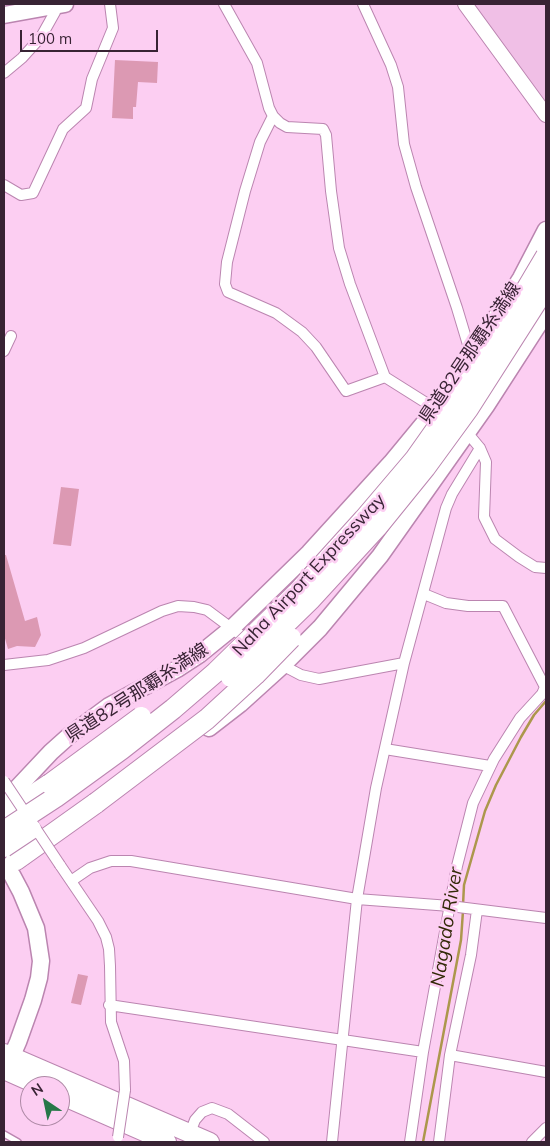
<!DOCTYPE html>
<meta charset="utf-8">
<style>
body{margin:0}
#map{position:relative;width:550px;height:1146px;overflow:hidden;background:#fccef2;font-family:Mulish,sans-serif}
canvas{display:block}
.frame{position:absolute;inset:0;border:5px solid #382334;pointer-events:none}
.north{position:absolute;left:20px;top:1076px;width:50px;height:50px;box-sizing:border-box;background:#fccef2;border:1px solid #ae8aa6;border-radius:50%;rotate:326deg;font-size:14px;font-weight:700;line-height:20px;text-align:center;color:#382334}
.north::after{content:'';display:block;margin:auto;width:18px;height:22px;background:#277748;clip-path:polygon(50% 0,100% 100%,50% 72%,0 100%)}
.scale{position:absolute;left:20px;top:30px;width:138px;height:22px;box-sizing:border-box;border:2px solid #382334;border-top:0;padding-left:6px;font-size:15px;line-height:18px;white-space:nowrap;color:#382334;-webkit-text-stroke:4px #fccef2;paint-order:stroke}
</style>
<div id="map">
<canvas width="550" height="1146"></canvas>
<div class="frame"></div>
<div class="north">N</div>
<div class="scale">100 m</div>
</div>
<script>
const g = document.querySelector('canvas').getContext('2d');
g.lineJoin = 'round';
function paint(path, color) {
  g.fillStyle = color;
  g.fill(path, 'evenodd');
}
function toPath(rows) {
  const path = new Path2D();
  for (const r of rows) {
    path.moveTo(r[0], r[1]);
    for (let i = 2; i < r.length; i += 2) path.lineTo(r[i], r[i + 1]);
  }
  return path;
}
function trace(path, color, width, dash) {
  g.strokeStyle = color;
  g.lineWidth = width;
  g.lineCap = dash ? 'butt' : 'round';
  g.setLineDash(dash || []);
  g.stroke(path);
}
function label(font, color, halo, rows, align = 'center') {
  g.font = font + ' Mulish,"Noto Sans JP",sans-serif';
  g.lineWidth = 5;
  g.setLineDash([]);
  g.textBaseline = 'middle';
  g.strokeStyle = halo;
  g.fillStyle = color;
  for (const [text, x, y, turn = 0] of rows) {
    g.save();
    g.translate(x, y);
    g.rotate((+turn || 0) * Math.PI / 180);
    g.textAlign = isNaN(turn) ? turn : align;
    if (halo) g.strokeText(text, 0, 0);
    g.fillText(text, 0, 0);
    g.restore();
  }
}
paint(toPath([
 [471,4,546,4,546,106]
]), '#f0bfe6');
trace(toPath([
 [463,905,464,885,485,811,496,785,521,737,534,715,546,701],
 [423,1142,461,940,463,911]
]), '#ac974c', 2.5);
paint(toPath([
 [115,60,158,62,157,83,138,82,136,107,133,107,133,119,112,118],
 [61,487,79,489,71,546,53,544],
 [4,555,6,555,25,621,37,617,41,635,35,647,17,646,8,649,4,635],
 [78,974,88,976,81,1005,71,1003]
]), '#dc99b3');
const service = toPath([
 [4,1134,18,1142]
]);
const minor = toPath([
 [224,4,257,63,269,108,273,116,280,123,287,127,323,129,326,135,331,191,339,248,350,284,385,377,439,411],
 [363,4,391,65,398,87,404,144,416,187,457,308,469,348,473,355],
 [4,73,22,58,41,37,55,12,54,6],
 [273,116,260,142,245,191,227,262,225,284,228,292,276,313,302,332,316,347,346,391,385,377],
 [4,185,21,195,33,193,63,129,86,108,92,79,113,28,110,4],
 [4,351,11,336],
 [465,430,480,448,486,462,484,517,495,539,519,557,535,567,546,568],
 [280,664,301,675,319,679,404,663],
 [4,665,48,660,84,648,162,611,178,606,194,607,207,610,250,642],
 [385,749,490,766],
 [60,865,98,921,106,937,109,949,110,966,111,1022,124,1061,125,1090],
 [71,881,90,868,111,861,131,861,357,899,450,906,546,918],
 [109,1005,423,1052],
 [450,1055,546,1072],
 [190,1133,195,1120,202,1112,212,1108,228,1114,264,1142],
 [332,1142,357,899,376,788,404,663,446,508,452,494,480,448],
 [410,1142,423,1052,457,866,473,803,494,759,520,718,542,694,545,687,503,606,468,606,446,603,424,594],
 [439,1142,450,1055,471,955,477,910],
 [532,1142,546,1128]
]);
const tertiary = toPath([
 [465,4,546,115]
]);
const primary = toPath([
 [4,15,65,4],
 [209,728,240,704,282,666,320,628,380,556,486,406,546,313],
 [4,802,51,752,70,735,109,706,177,669,200,654,232,628,309,553,391,463,443,400,521,278,546,230],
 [4,869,25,855],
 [6,1069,18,1042,33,1000,39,978,41,961,36,928,21,892,12,875]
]);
const trunk = toPath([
 [4,1053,210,1142],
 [4,1070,40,1086],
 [60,1095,167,1142]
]);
const motorway = toPath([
 [4,814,50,784],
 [16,860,96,803]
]);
trace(service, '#bb85b0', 8);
trace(minor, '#bb85b0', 12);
trace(tertiary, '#bb85b0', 16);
trace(primary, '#bb85b0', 19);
trace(trunk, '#bb85b0', 20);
trace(motorway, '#bb85b0', 22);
trace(service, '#fff', 5);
trace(minor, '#fff', 10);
trace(tertiary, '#fff', 14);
trace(primary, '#fff', 16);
trace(trunk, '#fff', 18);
trace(motorway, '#fff', 20);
const minorBridge = toPath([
 [4,781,60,865],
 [118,1137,125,1090]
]);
const motorwayBridge = toPath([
 [231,677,311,599,378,526,425,468,468,409,546,287],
 [50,784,141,717],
 [96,803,207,719,255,675,291,638],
 [4,831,56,797,122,749,173,709,216,672,298,592,364,519,415,459,456,401,492,347,546,256],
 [4,847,31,829]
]);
trace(minorBridge, '#bb85b0', 12, []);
trace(motorwayBridge, '#bb85b0', 22, []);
trace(minorBridge, '#fff', 10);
trace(motorwayBridge, '#fff', 20);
label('18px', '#382334', '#fccef2', [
 ["県道82号那覇糸満線",470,353,-56],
 ["Naha Airport Expressway",309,575,-47],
 ["県道82号那覇糸満線",137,693,-33]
]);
label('italic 19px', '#322907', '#fccef2', [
 ["Nagado River",447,927,-81]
]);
</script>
